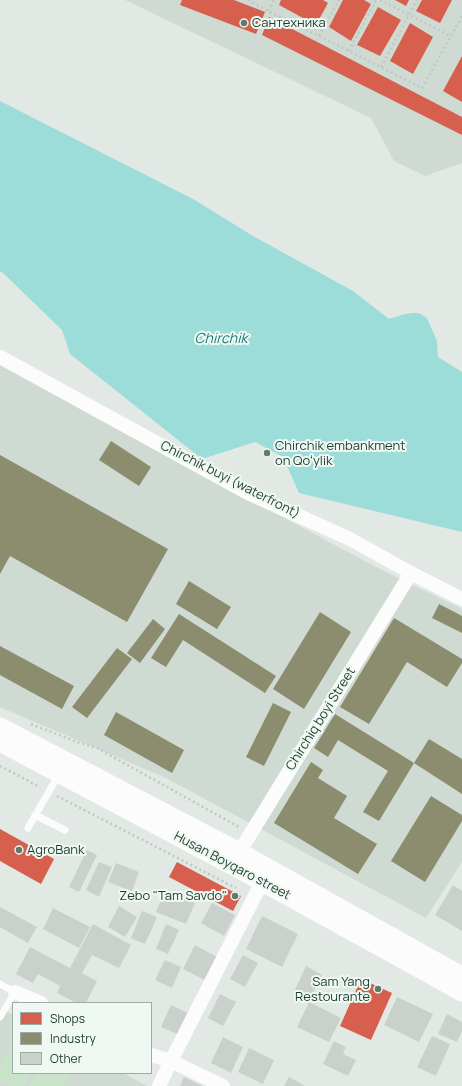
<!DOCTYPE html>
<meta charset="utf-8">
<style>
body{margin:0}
#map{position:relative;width:462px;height:1086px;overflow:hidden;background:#e2e8e4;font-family:Manrope,sans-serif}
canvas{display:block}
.legend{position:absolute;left:12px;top:1002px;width:140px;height:72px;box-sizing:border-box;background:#eff8f2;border:1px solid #9bada4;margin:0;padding:5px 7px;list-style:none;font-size:12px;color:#1e3d2e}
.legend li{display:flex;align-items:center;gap:8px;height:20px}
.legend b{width:20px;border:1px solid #9bada4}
</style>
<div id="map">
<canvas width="462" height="1086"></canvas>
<ul class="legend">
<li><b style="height:11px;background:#d6604d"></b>Shops</li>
<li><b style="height:11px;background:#8c8c6e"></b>Industry</li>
<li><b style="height:11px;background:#cad1cd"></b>Other</li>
</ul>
</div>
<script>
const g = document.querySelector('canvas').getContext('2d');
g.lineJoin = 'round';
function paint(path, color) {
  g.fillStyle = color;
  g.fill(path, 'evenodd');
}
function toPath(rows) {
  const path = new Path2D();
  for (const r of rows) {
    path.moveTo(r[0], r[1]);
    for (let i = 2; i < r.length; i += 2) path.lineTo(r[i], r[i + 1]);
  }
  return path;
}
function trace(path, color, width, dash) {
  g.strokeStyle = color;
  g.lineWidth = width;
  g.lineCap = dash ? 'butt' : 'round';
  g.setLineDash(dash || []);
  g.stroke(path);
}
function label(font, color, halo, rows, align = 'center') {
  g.font = font + ' Manrope,sans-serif';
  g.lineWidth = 4;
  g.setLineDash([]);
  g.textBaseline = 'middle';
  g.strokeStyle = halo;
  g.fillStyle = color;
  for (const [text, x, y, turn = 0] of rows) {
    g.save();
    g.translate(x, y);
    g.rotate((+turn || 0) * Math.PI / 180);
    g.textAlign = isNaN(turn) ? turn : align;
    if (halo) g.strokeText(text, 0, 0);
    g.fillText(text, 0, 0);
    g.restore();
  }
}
paint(toPath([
 [125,0,462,0,462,163,425,176,394,161,371,118],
 [0,365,372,565,462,609,462,862,426,918,166,778,0,707],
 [0,1008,13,1015,13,1073,123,1073,147,1086,0,1086]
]), '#cfdad3');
paint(toPath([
 [13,1043,13,1073,31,1073,23,1086,11,1086,0,1080,0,1066],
 [36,1073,71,1073,63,1086,29,1086]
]), '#c9e4cb');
paint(toPath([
 [0,101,193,199,253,236,353,291,389,319,405,314,412,313,419,313,427,318,437,341,438,357,462,372,462,532,299,493,283,457,255,442,202,459,70,354,62,330,4,274,0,271]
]), '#9dddd9');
paint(toPath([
 [182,0,234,0,265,12,256,34,180,5],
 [281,0,323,0,328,3,316,25,279,5],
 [343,0,364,0,371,4,351,41,329,27],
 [395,0,409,0,406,6],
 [422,0,452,0,440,23,416,11],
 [378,7,401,20,380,56,357,45],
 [269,17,462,117,462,135,262,35],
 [410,23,433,37,413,74,390,61],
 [462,56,462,102,443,91],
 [0,829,54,859,41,884,0,861],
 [177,862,241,896,233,911,169,877],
 [361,979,392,993,371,1040,340,1026]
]), '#d6604d');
paint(toPath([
 [111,441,151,467,139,486,99,460],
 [0,455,168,549,127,622,10,556,0,574],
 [189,581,231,607,217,629,176,604],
 [439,604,462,616,462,633,432,618],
 [320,612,351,632,304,709,273,689],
 [179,614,276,676,265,693,183,640,166,667,151,658],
 [394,618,462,659,462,663,447,687,407,662,369,724,340,707],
 [153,619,165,629,140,663,127,653],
 [0,646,74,686,62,709,0,675],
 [117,648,132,659,87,718,72,707],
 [273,703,291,712,264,766,246,757],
 [116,712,184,750,172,773,104,735],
 [335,714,414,763,379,821,363,812,388,771,338,740,328,757,314,748],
 [429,739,462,759,462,794,414,763],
 [311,762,323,770,318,778,347,796,334,818,377,844,358,874,274,823],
 [431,796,462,815,462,821,425,882,391,861]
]), '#8c8c6e');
paint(toPath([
 [87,850,97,855,79,892,69,887],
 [99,862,112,867,99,897,86,890],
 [116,863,139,872,132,891,108,882],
 [453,885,462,891,462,931,435,915],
 [165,890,195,903,186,924,156,912],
 [212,903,235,915,224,936,201,923],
 [119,906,137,917,125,937,108,927],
 [0,907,37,927,28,943,0,927],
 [53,908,90,927,79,948,43,929],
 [142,911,157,917,145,944,131,938],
 [262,916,298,934,282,967,246,949],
 [93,924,131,945,119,968,92,955,82,973,97,981,86,1003,76,1003,57,993,62,982,60,986,38,974,33,983,16,974,30,947,70,968],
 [166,924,179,930,168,954,156,949],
 [195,945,217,957,205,980,183,969],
 [243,955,258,963,245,987,230,979],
 [165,960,181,967,172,988,155,980],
 [306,966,322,975,309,1000,294,992],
 [220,994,236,1002,223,1026,208,1018],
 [397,997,433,1014,419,1042,384,1025],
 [309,1002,341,1018,329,1042,297,1027],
 [171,1005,188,1013,177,1034,161,1027],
 [447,1014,462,1022,462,1031,457,1042,438,1034],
 [432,1036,450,1044,436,1076,417,1067],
 [223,1037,243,1047,231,1073,211,1063],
 [334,1041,346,1047,343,1054,356,1060,348,1076,323,1064],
 [249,1048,274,1060,263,1084,238,1072],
 [184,1077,202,1086,180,1086],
 [289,1077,305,1086,284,1086]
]), '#cad1cd');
trace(toPath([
 [248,0,268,11,319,36,422,88,462,16],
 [380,0,451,36],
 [268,11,274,0],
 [319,36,339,0],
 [349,51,376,0],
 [381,67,417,0],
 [31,724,77,742,97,748,239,827],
 [0,766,40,787],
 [57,796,236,888]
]), '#bfc9c3', 2.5, [2, 3]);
trace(toPath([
 [35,815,65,830],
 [28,828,59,774],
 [0,984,15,992,0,1017]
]), '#fbfcfb', 7);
trace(toPath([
 [0,357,248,493,350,539,411,573,462,599],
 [235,859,411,573],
 [15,992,41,1003],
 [151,1055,171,1061,223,1086],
 [159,1086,171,1061,266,874]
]), '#fbfcfb', 14);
trace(toPath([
 [0,727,239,852,462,976],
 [0,742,232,865,462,992]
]), '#fbfcfb', 19);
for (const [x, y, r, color] of [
 [244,23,4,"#63796e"],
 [267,453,4,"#63796e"],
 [19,850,4,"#63796e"],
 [235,896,4,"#63796e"],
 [378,989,4,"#63796e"]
]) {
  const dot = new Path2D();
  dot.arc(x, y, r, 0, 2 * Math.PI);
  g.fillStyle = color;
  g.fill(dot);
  trace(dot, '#eff8f2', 1.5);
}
label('13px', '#1e3d2e', '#eff8f2', [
 ["Сантехника",252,23],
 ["Chirchik embankment",275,446],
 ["on Qoʻylik",275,461],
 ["AgroBank",27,850],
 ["Zebo \"Tam Savdo\"",227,896,"right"],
 ["Sam Yang",370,982,"right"],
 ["Restourante",370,997,"right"]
], 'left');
label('13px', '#1e3d2e', '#eff8f2', [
 ["Chirchik buyi (waterfront)",230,480,27],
 ["Chirchiq boyi Street",321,719,-58],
 ["Husan Boyqaro street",232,866,28]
]);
label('italic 14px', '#127a77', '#eff8f2', [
 ["Chirchik",221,339]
]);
</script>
